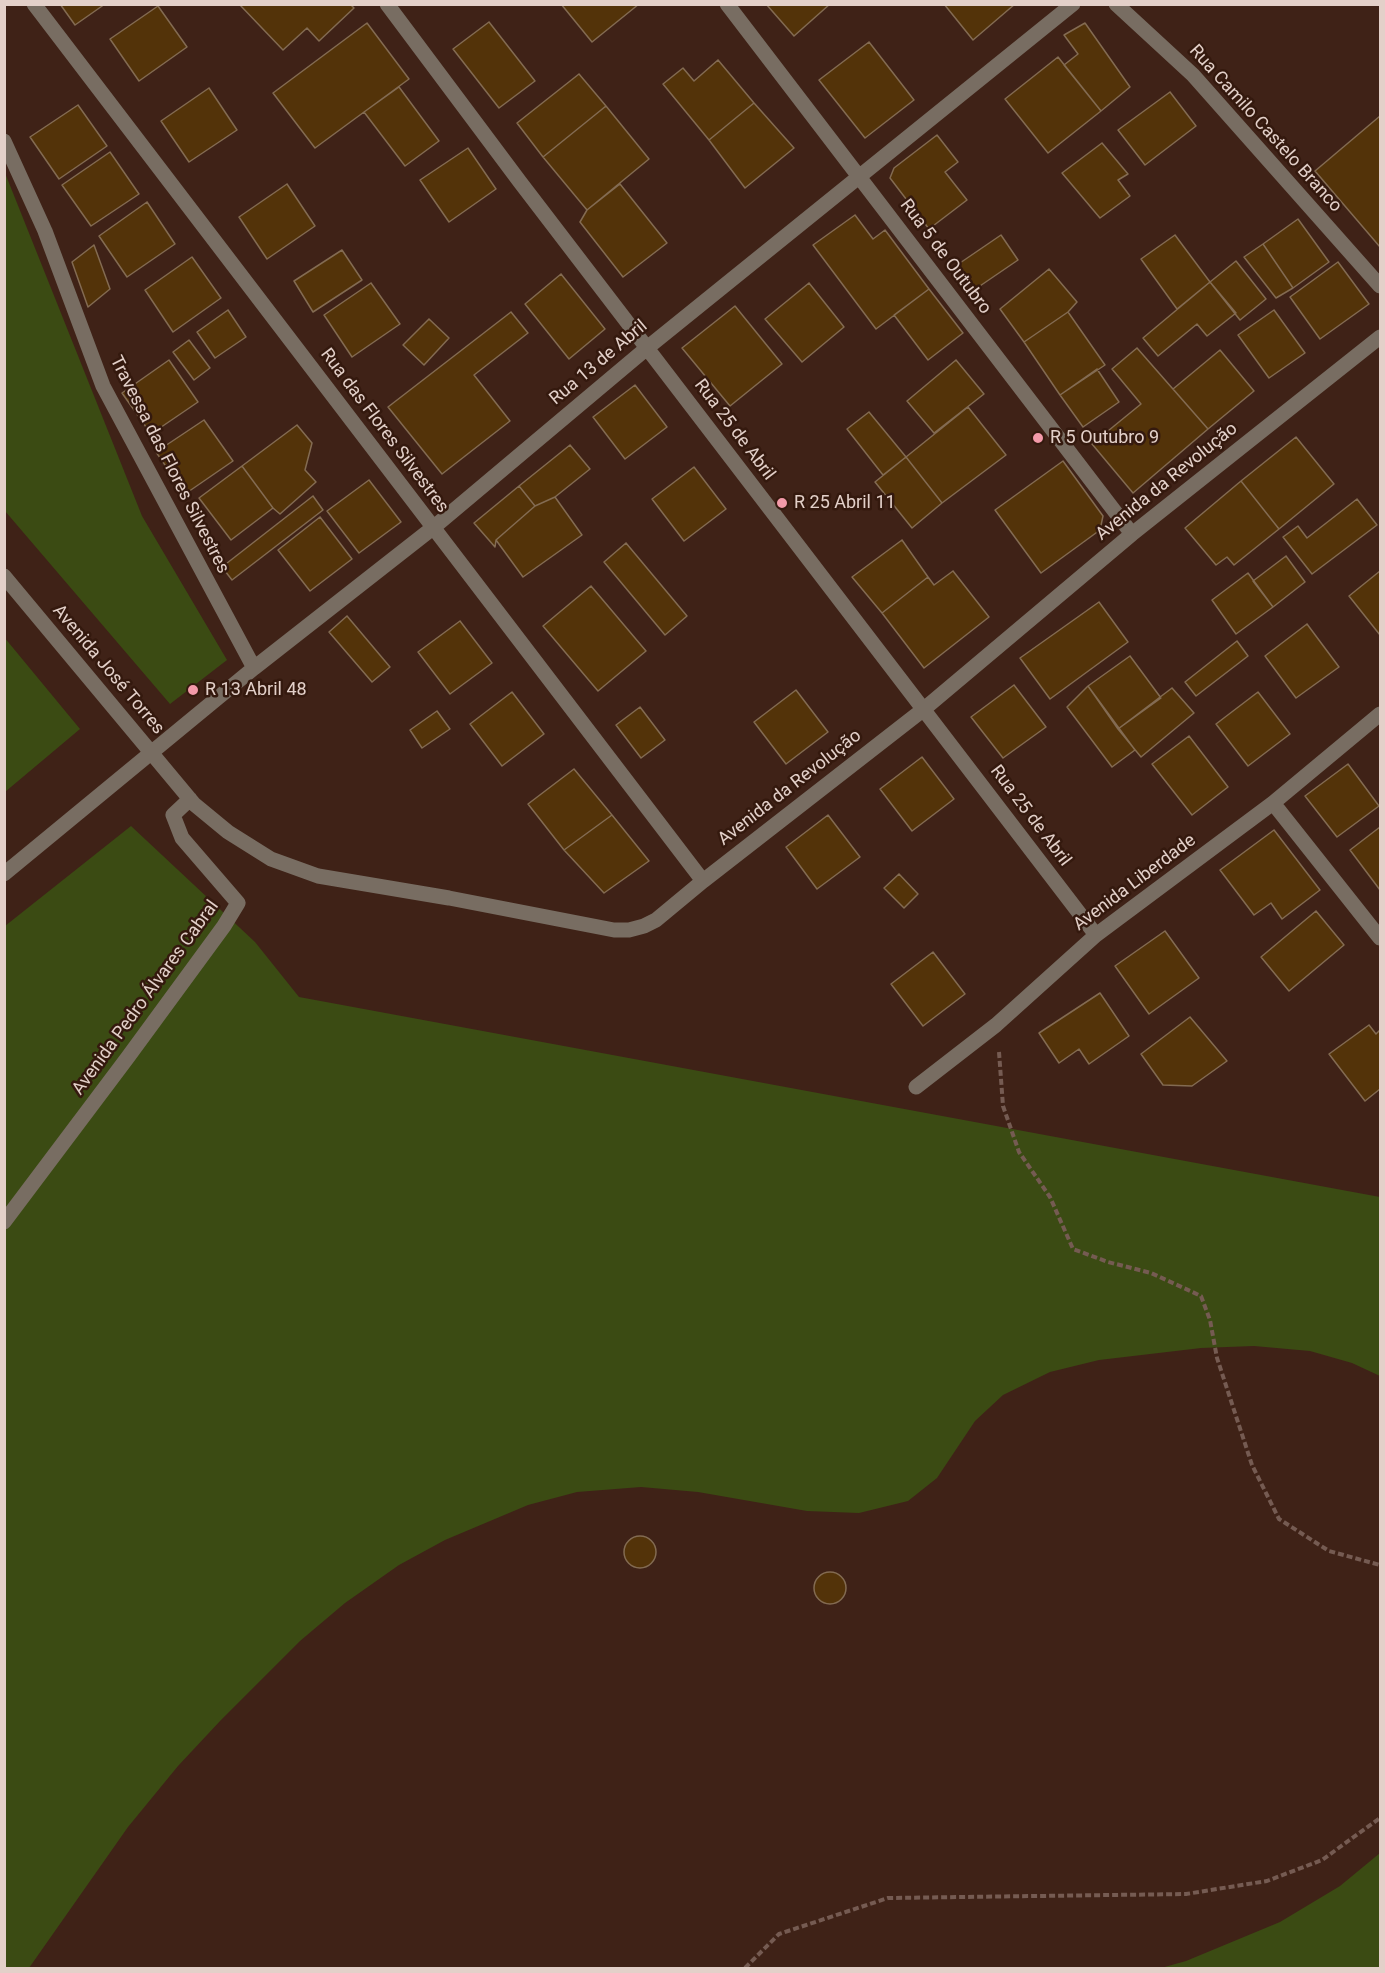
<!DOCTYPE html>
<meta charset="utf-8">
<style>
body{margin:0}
#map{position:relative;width:1385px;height:1973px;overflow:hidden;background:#3f2217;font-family:Roboto,sans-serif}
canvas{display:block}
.frame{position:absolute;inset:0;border:6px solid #e3d0c9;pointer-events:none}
</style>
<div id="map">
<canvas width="1385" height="1973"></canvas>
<div class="frame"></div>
</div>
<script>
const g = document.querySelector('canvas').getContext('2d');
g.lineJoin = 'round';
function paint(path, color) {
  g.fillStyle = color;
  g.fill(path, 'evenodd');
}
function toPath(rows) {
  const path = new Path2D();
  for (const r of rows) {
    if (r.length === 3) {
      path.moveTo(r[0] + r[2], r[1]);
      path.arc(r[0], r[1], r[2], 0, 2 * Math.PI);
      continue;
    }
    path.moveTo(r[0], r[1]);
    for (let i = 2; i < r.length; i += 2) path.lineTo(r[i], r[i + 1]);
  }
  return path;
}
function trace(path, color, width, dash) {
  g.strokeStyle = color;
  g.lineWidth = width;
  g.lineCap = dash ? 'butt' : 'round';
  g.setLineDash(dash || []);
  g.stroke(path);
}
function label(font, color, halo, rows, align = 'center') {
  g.font = font + ' Roboto,sans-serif';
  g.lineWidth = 5;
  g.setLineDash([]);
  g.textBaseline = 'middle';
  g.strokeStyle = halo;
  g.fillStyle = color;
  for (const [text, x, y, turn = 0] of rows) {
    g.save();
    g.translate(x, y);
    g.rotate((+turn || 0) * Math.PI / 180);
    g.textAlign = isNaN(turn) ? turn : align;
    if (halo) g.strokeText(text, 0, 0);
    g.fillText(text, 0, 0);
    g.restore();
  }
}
paint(toPath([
 [5,173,142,516,227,660,170,704,5,511],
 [4,637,80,729,5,792,4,792],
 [131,826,255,942,299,997,1380,1197,1380,1376,1352,1363,1310,1351,1254,1346,1201,1348,1099,1360,1050,1372,1003,1395,975,1421,937,1478,908,1501,859,1513,807,1511,698,1492,641,1487,577,1492,528,1505,445,1540,399,1565,345,1603,300,1641,221,1720,178,1766,128,1827,29,1968,5,1968,5,926],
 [1380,1853,1380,1968,1161,1968,1186,1961,1280,1922,1340,1886]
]), '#3b4b13');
const building = toPath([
 [60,4,105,4,75,25,60,4],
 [239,4,350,4,354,8,319,41,307,28,283,50,239,4],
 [561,4,639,4,592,42,561,4],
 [766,4,830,4,794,36,766,4],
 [944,4,1015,4,973,40,944,4],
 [158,6,187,47,139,81,110,39,158,6],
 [489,22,535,81,499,108,453,49,489,22],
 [367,23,409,79,315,148,273,93,367,23],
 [1085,23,1130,87,1101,111,1064,65,1078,54,1064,35,1085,23],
 [869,42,914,100,865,138,819,80,869,42],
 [1058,57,1101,111,1048,153,1005,99,1058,57],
 [718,60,754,103,709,140,663,84,683,68,694,81,718,60],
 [579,74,606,106,543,157,517,123,579,74],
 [399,87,439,141,405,166,364,112,399,87],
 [209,88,237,130,189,162,161,121,209,88],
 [1170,92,1196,126,1145,165,1118,130,1170,92],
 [754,103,794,148,745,188,709,140,754,103],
 [78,105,107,146,59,179,30,137,78,105],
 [606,106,649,159,587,210,543,157,606,106],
 [1380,116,1380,247,1315,171,1380,116],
 [937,135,958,162,945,172,967,200,929,229,890,178,894,168,937,135],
 [1102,143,1128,174,1118,180,1130,196,1100,218,1062,173,1102,143],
 [468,148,496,189,449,222,420,180,468,148],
 [110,152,139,194,91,226,62,185,110,152],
 [287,184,315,226,267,259,239,217,287,184],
 [620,184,667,243,623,277,580,222,587,210,620,184],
 [147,202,175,244,127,277,99,236,147,202],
 [855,215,873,239,885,230,929,289,876,329,813,245,855,215],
 [1298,219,1329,262,1293,288,1263,244,1298,219],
 [1001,235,1018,260,974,290,957,265,1001,235],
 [1175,235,1210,282,1177,309,1141,259,1175,235],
 [1263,244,1293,288,1276,298,1244,257,1263,244],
 [94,245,110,289,88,307,72,262,94,245],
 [342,250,362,280,313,312,294,281,342,250],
 [192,257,221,298,173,332,145,290,192,257],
 [1236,261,1266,299,1240,320,1210,282,1236,261],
 [1338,262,1369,304,1320,339,1290,297,1338,262],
 [1049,269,1077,302,1068,312,1024,342,1000,309,1049,269],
 [561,274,605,329,569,359,525,304,561,274],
 [1210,282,1236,313,1207,336,1197,324,1158,356,1143,338,1210,282],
 [371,283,400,324,352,357,324,315,371,283],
 [809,283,844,327,802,362,765,319,809,283],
 [929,289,963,333,928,360,894,315,929,289],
 [735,306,782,364,730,406,682,348,735,306],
 [228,310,246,337,215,358,197,332,228,310],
 [1274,310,1305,353,1269,378,1238,335,1274,310],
 [511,312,528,333,474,375,510,421,442,474,388,407,511,312],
 [1068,312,1105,365,1060,395,1024,342,1068,312],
 [429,319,449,338,424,365,403,345,429,319],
 [189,340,210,368,194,380,173,352,189,340],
 [1137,348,1208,429,1133,493,1092,444,1141,404,1112,369,1137,348],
 [1220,350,1254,391,1208,429,1173,389,1220,350],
 [169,360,198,402,151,434,122,393,169,360],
 [956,360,984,394,934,433,907,401,956,360],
 [1097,369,1119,402,1083,427,1060,395,1097,369],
 [635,385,667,427,625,459,593,417,635,385],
 [968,407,1006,455,942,503,906,457,968,407],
 [869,412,906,457,883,475,847,429,869,412],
 [204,420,233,461,185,494,156,452,204,420],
 [297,425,312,443,305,470,316,482,280,514,273,508,242,466,297,425],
 [1296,437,1334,484,1279,529,1241,481,1296,437],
 [570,445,590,469,555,497,535,506,519,486,570,445],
 [906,457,942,503,912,528,875,482,906,457],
 [1063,461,1103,516,1100,530,1041,573,995,510,1063,461],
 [242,466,273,508,231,540,199,498,242,466],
 [694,467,726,509,684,541,652,499,694,467],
 [369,480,401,522,359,553,327,511,369,480],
 [1241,481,1279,529,1234,565,1227,557,1216,565,1185,528,1241,481],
 [519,486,535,506,496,540,495,547,474,523,519,486],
 [313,496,323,510,232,580,222,567,313,496],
 [555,497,582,535,523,577,496,540,535,506,555,497],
 [1357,499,1377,525,1312,574,1283,537,1298,526,1307,538,1357,499],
 [320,517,352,559,310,591,278,550,320,517],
 [902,540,928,577,882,613,852,577,902,540],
 [626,543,687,616,665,635,604,562,626,543],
 [1286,556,1305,582,1273,607,1253,581,1286,556],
 [953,571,989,617,924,668,882,613,928,577,934,585,953,571],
 [1380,571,1380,635,1349,596,1380,571],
 [1248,573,1273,607,1236,634,1212,600,1248,573],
 [591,586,646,651,598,691,543,626,591,586],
 [1099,602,1128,642,1050,699,1020,658,1099,602],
 [347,616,390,667,372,682,329,632,347,616],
 [460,621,492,663,450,694,418,652,460,621],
 [1307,624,1339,667,1296,698,1265,656,1307,624],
 [1237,641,1248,656,1196,696,1185,682,1237,641],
 [1130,656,1161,698,1118,729,1088,686,1130,656],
 [1014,685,1046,727,1003,758,971,717,1014,685],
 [1088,686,1135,750,1112,767,1067,707,1088,686],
 [1172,688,1194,713,1141,757,1118,729,1172,688],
 [796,690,828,732,786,764,754,722,796,690],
 [512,692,544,734,502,766,470,724,512,692],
 [1258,692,1290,734,1248,766,1216,724,1258,692],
 [640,707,665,740,641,758,616,725,640,707],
 [437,711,450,729,422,748,410,730,437,711],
 [1189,736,1228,787,1192,815,1152,764,1189,736],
 [922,757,954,799,912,831,880,789,922,757],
 [1348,764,1379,806,1337,837,1305,796,1348,764],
 [574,769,612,815,564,850,528,804,574,769],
 [612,815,649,861,604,893,564,850,612,815],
 [828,815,860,857,817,889,786,847,828,815],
 [1380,827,1380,890,1350,850,1380,827],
 [1274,830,1320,890,1282,919,1271,903,1254,915,1220,870,1274,830],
 [899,874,918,894,904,908,884,888,899,874],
 [1316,911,1344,945,1289,991,1261,957,1316,911],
 [1165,931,1199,978,1149,1014,1115,966,1165,931],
 [933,952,965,994,923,1026,891,984,933,952],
 [1100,993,1129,1036,1089,1064,1079,1049,1059,1063,1039,1033,1100,993],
 [1190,1017,1227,1061,1192,1086,1163,1085,1141,1054,1190,1017],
 [1369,1025,1376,1034,1380,1030,1380,1089,1365,1101,1329,1054,1369,1025],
 [640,1552,16],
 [830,1588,16]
]);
paint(building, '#533309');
trace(building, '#836b52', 1.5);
trace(toPath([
 [999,1052,1003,1106,1019,1152,1050,1197,1073,1249,1108,1262,1151,1273,1201,1296,1210,1320,1217,1358,1252,1465,1279,1519,1329,1551,1380,1565],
 [745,1968,779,1934,888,1898,1186,1894,1267,1881,1322,1860,1380,1818]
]), '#755b52', 4, [6, 3]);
trace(toPath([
 [34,4,703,881],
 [387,4,520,182,1096,935],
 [727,4,1132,534],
 [1116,4,1193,75,1380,286],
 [4,141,45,231,103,386,254,668],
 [4,576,194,804,228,832,271,859,318,876,449,898,614,930,629,930,644,926,656,920,703,881,924,709,1132,534,1380,337],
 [1273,803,1380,938],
 [4,874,254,668,434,527,647,348,1073,4],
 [916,1087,996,1025,1096,935,1273,803,1380,714],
 [4,1222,128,1057,224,926,238,903,182,838,173,815,190,799]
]), '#786d62', 15);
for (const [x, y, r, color] of [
 [1038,438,6,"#f39aa9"],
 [782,503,6,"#f39aa9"],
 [193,690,6,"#f39aa9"]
]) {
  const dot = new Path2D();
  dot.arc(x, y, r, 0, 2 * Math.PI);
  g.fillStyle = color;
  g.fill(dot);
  trace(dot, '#34190e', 2);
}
label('18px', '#e3d0c9', '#34190e', [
 ["Rua Camilo Castelo Branco",1265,129,48],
 ["Rua 5 de Outubro",945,257,53],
 ["Rua 13 de Abril",599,363,-40],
 ["Rua 25 de Abril",734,430,53],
 ["Rua das Flores Silvestres",384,431,53],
 ["Travessa das Flores Silvestres",169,465,63],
 ["Avenida da Revolução",1167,482,-39],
 ["Avenida José Torres",108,670,50],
 ["Avenida da Revolução",790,788,-38],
 ["Rua 25 de Abril",1030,816,53],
 ["Avenida Liberdade",1135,883,-37],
 ["Avenida Pedro Álvares Cabral",146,998,-54]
]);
label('18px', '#e3d0c9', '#34190e', [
 ["R 5 Outubro 9",1050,438],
 ["R 25 Abril 11",794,503],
 ["R 13 Abril 48",205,690]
], 'left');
</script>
